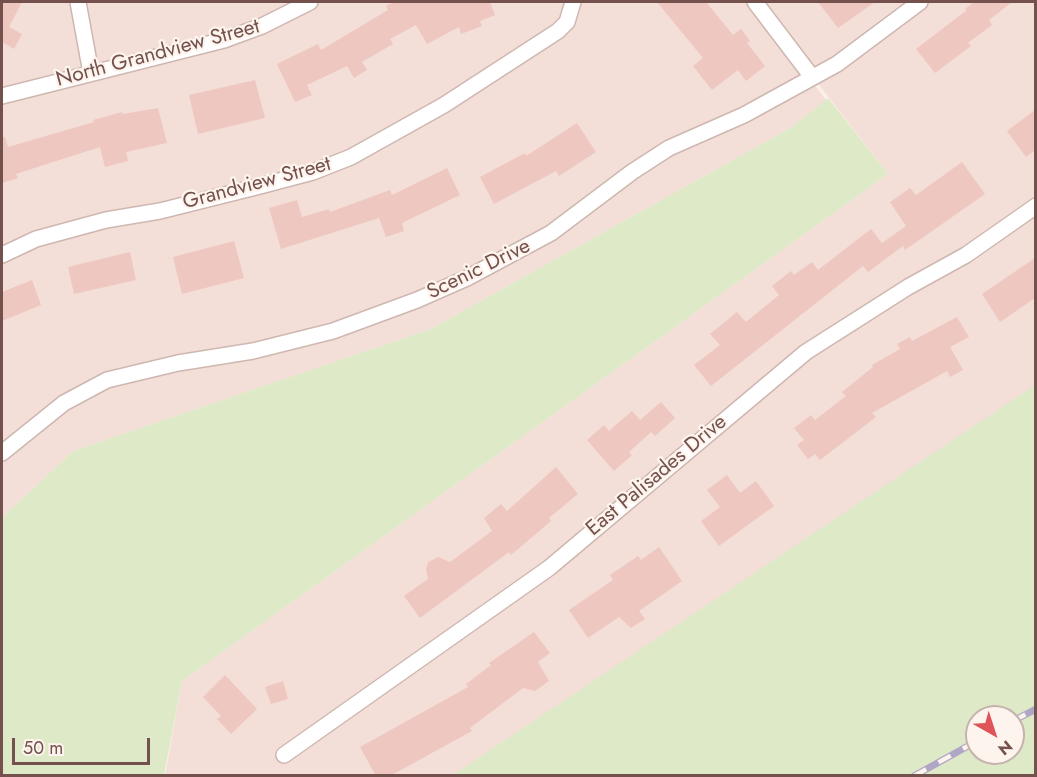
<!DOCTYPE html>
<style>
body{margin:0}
#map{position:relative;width:1037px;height:777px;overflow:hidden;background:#fbefe8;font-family:Jost,sans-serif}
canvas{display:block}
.frame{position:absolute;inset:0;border:3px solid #74514d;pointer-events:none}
.north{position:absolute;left:965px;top:705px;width:60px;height:60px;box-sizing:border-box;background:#fef4ee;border:2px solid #c7b3ae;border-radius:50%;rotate:141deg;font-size:16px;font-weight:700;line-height:24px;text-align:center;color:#74514d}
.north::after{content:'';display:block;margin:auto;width:21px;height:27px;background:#df5459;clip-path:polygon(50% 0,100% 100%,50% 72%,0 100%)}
.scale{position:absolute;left:12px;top:738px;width:138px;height:27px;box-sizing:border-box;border:3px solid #74514d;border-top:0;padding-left:8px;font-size:18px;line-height:21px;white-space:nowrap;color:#74514d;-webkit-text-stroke:4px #fef4ee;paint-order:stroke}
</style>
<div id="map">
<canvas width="1037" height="777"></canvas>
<div class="frame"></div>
<div class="north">N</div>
<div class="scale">50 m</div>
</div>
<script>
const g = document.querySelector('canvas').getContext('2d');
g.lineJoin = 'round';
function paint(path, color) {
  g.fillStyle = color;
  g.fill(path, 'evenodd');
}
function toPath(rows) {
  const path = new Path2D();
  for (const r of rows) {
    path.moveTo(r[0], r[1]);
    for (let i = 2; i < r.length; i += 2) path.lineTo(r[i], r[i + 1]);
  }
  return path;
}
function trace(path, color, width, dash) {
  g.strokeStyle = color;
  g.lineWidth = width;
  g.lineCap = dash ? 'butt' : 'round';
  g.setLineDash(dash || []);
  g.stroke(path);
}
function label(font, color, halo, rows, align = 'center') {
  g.font = font + ' Jost,sans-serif';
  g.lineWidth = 4.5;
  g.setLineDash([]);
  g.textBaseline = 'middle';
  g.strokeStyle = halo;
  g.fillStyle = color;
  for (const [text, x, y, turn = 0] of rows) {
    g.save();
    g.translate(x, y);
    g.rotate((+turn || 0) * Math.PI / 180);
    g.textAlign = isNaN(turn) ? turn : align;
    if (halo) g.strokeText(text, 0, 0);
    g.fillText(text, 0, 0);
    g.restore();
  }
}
paint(toPath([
 [2,2,751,2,826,100,792,127,431,329,73,451,2,518],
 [755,2,1035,2,1035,387,457,775,165,776,182,681,888,174]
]), '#f3dfd7');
paint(toPath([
 [828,98,888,174,182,681,164,775,2,775,2,518,73,451,431,329,792,127],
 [1035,385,1035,775,453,775],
 [977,717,1013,717,1013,753,977,753]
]), '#dde9c7');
paint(toPath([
 [2,2,22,2,9,27,22,34,14,49,2,42],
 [394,2,490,2,495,15,480,21,482,26,461,34,459,27,427,44,416,25,390,39,393,44,362,62,367,70,354,78,347,66,307,85,312,95,295,102,277,64,318,44,321,50,388,10,386,6],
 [657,2,706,2,733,35,741,29,750,41,747,43,765,66,746,81,738,70,712,90,693,66,703,58],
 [818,2,875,2,838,28],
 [974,2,1012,2,989,20,992,25,968,43,971,46,935,73,916,49,967,10,965,9],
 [255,80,265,118,198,134,189,95],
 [158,108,167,143,126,152,128,161,105,167,100,147,16,174,18,178,2,183,2,137,5,137,8,147,94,122,93,120,122,112,123,114],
 [1035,110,1035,150,1026,157,1007,131],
 [577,123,596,152,559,176,556,171,494,204,480,177,525,153,526,156],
 [962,162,985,194,905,250,903,246,868,272,863,266,711,386,694,365,720,345,710,334,737,312,746,322,779,295,772,286,791,271,794,275,812,262,818,270,871,229,882,243,906,226,890,202,910,188,916,195],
 [447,168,460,195,402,223,404,231,386,237,379,218,281,249,269,208,297,200,302,217,329,209,330,212,390,190,392,195],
 [234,241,244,278,182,294,173,257],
 [130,252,136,280,74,294,68,267],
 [1035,258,1035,298,1000,322,982,294],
 [32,280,41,305,2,321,2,292],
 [957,317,969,337,950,347,963,370,950,377,947,371,872,413,876,417,820,460,815,454,808,459,797,445,804,440,794,428,811,415,815,420,846,396,842,392,873,367,872,365,900,349,897,344,910,337,912,341],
 [661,402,675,418,655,436,651,432,629,452,632,455,614,471,587,440,604,425,609,431,632,411,640,420],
 [556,467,578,494,549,518,551,521,511,555,509,552,420,618,404,596,428,579,426,570,428,562,438,557,450,562,492,531,484,518,501,504,507,511],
 [727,475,740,493,756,481,774,506,719,546,701,521,720,507,707,490],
 [659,547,682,581,639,611,645,619,631,628,619,617,588,638,569,610,613,580,610,575,638,556,641,560],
 [534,632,550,653,538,662,549,681,535,691,523,688,470,728,472,731,390,776,376,776,360,747,468,687,466,684,491,665,489,663],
 [225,675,257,709,231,734,217,719,221,716,203,697],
 [283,681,288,699,271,704,265,687]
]), '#efc7c1');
const street = toPath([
 [78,2,91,73],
 [755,2,812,77],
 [2,96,224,40,262,26,310,2],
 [2,255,36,239,106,220,160,211,260,186,313,172,351,157,444,105,558,31,567,22,573,2],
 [2,453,64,403,107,380,178,363,253,351,333,331,417,300,467,278,551,233,632,172,669,148,744,115,837,64,920,2],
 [284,755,549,568,806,352,908,287,966,255,1036,206]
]);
trace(street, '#cfb7b1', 18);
trace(street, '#fff', 15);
const rail = toPath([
 [1013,721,1036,709],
 [914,776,977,741]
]);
trace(rail, '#afa6c5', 7);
trace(rail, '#fef4ee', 4.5, [14]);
label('21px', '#74514d', '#fef4ee', [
 ["North Grandview Street",158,54,-15],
 ["Grandview Street",257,184,-15],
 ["Scenic Drive",479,270,-26],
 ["East Palisades Drive",657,476,-40]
]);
</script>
